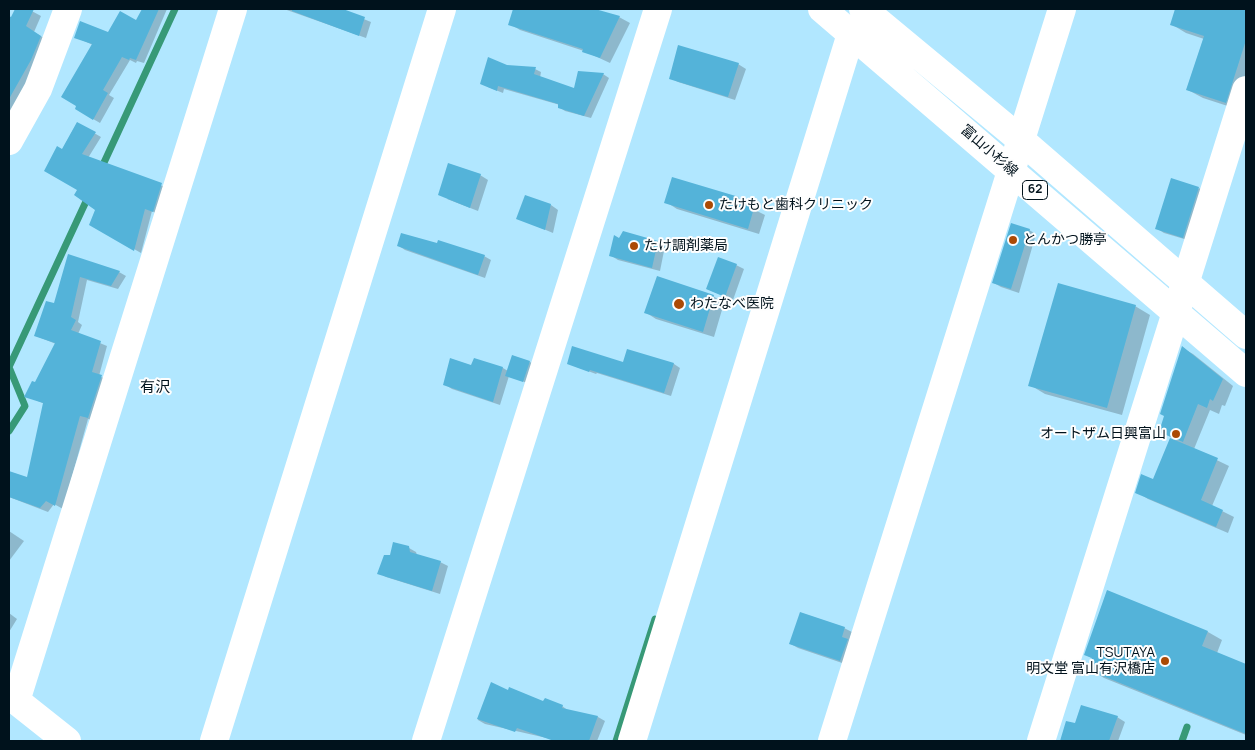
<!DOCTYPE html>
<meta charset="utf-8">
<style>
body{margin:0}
#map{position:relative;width:1255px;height:750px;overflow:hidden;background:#b1e7ff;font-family:Manrope,sans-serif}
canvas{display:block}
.frame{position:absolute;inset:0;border:10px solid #00121c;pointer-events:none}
</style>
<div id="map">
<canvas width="1255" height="750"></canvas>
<div class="frame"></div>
</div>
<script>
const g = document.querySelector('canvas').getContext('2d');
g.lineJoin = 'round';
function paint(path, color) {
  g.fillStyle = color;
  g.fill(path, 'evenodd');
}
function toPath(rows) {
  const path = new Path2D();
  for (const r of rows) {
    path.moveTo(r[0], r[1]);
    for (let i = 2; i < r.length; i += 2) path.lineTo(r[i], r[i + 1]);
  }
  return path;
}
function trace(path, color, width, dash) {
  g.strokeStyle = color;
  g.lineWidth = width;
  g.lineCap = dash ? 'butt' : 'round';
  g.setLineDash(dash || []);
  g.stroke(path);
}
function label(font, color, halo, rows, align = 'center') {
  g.font = font + ' Manrope,"Noto Sans JP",sans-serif';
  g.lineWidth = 4;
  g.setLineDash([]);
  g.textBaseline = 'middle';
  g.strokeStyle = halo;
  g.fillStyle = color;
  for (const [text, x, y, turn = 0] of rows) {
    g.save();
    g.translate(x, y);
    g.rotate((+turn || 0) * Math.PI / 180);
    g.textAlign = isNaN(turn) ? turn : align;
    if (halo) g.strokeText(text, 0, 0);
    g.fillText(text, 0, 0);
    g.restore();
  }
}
paint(toPath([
 [17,9,28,9,41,16,34,32,49,41,12,112,9,111,9,18,11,20],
 [143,9,167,9,144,63,137,61,136,63,130,60,109,95,114,98,100,123,76,109,93,45,75,37,109,34,136,22],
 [284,9,339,9,371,22,366,38],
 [514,9,591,9,619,17,630,23,610,63,584,51,520,30,510,24],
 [1176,9,1246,9,1246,92,1240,110,1203,98,1188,90,1204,39,1186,33,1171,24],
 [738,64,746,69,735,100,678,82,670,78],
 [507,66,535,69,541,72,540,78,575,90,603,74,609,78,591,118,565,111,559,107,560,105,504,89,503,93,488,87],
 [77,123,101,137,88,158,168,188,159,215,152,211,141,253,90,224,96,209,78,190,62,150],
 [480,175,488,180,478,211,447,199],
 [1199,188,1206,193,1191,241,1164,233,1156,228],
 [738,198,749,204,749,207,765,215,759,234,677,209,666,202],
 [551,205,558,210,553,233,517,218],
 [1029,230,1036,234,1019,293,1001,287,994,283],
 [620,240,657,242,665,246,660,271,618,260,610,255],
 [399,246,484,256,491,260,485,278,405,250],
 [69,256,119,272,126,276,118,289,87,280,78,322,82,325,78,334,107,346,99,376,108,380,95,421,88,419,63,509,54,504,48,512,9,497,9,472,28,479,45,404,26,396,36,384,56,344,36,336,55,305],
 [736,265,744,269,733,300,707,289],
 [713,296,724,303,714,337,656,319,645,312],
 [1135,306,1150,315,1122,415,1045,394,1030,385],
 [1182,348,1193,354,1233,386,1225,406,1222,405,1219,414,1210,410,1194,449,1229,466,1212,506,1234,517,1228,533,1148,499,1137,492,1154,480,1172,438,1161,431],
 [628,350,674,364,680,368,671,396,597,373,596,374,569,364,623,364],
 [530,362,533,364,527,383,509,376,500,405,452,389,444,384,471,367,503,368,508,371],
 [9,531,24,541,9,561],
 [409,548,416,552,417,555,440,562,448,566,440,594,386,577,379,573,391,556],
 [1107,591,1208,632,1222,640,1217,653,1246,665,1246,735,1104,678,1090,669,1093,659,1086,655],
 [9,613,17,619,9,632],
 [844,628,852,632,849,641,854,645,848,665,798,648,791,644],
 [492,684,508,692,544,703,562,706,569,711,598,717,605,721,597,741,560,741,485,724,478,720],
 [1082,706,1117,717,1125,722,1118,741,1067,741,1062,738,1076,724]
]), '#0003');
trace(toPath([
 [101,169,175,9],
 [9,431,25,406,9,367,89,195],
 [616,741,655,619],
 [1182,741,1187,727]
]), '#379977', 7);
paint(toPath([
 [15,9,34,9,26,26,41,36,31,60,9,99,9,16,11,17],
 [142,9,159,9,136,60,130,58,129,60,122,57,103,90,108,93,93,120,75,109,76,106,61,97,92,44,74,38,80,21,108,32,120,11,136,20],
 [292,9,343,9,365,17,359,36,292,11],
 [513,9,595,9,620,16,600,58,582,52,583,49,508,25],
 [1175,9,1246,9,1246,40,1226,103,1186,90,1204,36,1170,25],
 [678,45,739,63,728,97,669,79],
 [488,57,507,65,536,67,534,74,574,88,578,71,604,73,584,116,558,108,558,104,498,86,497,91,480,84],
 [77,122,96,132,82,154,162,183,153,212,145,209,134,251,89,225,95,210,74,195,77,190,44,171,57,146,62,149],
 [448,163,481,174,470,208,438,195],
 [672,177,739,197,737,202,754,208,748,229,664,203],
 [1171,178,1199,187,1183,238,1155,229],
 [525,195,551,204,545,230,516,219],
 [1011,223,1030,229,1011,289,992,283],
 [623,231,658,241,652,268,609,256,614,235,619,238],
 [401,233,437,243,438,240,485,255,478,275,397,246],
 [68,254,120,271,111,286,80,277,71,317,76,320,71,330,101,341,92,372,102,375,88,418,80,416,55,506,46,501,40,508,9,497,9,471,27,477,43,403,24,397,32,381,35,382,55,343,34,336,46,301,54,303],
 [718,257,737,264,725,297,706,289],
 [657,276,714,295,703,332,644,313],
 [1058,283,1136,305,1107,408,1028,386],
 [572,346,623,362,627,349,674,363,664,393,590,370,589,372,567,364],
 [1182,346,1223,379,1213,401,1210,399,1207,408,1198,404,1183,442,1159,432,1164,416,1160,414],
 [512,355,530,361,523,382,505,376],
 [450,358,471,365,474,358,503,367,493,402,443,385],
 [1170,438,1218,458,1201,500,1223,510,1216,527,1135,493,1141,474,1153,479],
 [393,542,409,546,410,552,441,561,432,591,377,574,384,555,390,555],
 [1107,590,1208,631,1202,646,1246,664,1246,734,1088,670,1092,658,1084,655],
 [800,612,845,627,842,637,848,639,840,661,789,644],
 [491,682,508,690,509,687,543,701,545,698,563,705,562,708,598,716,589,741,554,741,517,728,515,732,477,719],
 [1081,705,1118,716,1109,741,1060,741,1066,721,1075,723]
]), '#54b3d9');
trace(toPath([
 [9,141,38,89,68,9],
 [9,695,67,741],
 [16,701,233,9],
 [214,741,442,9],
 [426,741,658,9],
 [632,741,851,34],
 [832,741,1062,9],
 [1041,741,1246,90]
]), '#fff', 28);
trace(toPath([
 [822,9,1246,373],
 [863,9,1021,140,1246,335]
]), '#fff', 28);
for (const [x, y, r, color] of [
 [709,205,5,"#ab4a05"],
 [1013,240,5,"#ab4a05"],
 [634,246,5,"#ab4a05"],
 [679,304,6,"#ab4a05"],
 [1176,434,5,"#ab4a05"],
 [1165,661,5,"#ab4a05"]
]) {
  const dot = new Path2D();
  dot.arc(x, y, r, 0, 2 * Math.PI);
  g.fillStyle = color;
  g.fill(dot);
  trace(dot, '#fefefe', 2);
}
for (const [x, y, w] of [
 [1035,190,25]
]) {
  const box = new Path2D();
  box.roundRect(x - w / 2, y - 9.5, w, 19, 4);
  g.fillStyle = '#fefefe';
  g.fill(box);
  trace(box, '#00121c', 1);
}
label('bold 12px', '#00121c', null, [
 ["62",1035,190]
]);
label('14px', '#00121c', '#fefefe', [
 ["富山小杉線",989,151,41]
]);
label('14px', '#00121c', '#fefefe', [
 ["たけもと歯科クリニック",719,205],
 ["とんかつ勝亭",1023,240],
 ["たけ調剤薬局",644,246],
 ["わたなべ医院",690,304],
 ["オートザム日興富山",1166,434,"right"],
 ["TSUTAYA",1155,653,"right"],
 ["明文堂 富山有沢橋店",1155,669,"right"]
], 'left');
label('15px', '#00121c', '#fefefe', [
 ["有沢",155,388]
]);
</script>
